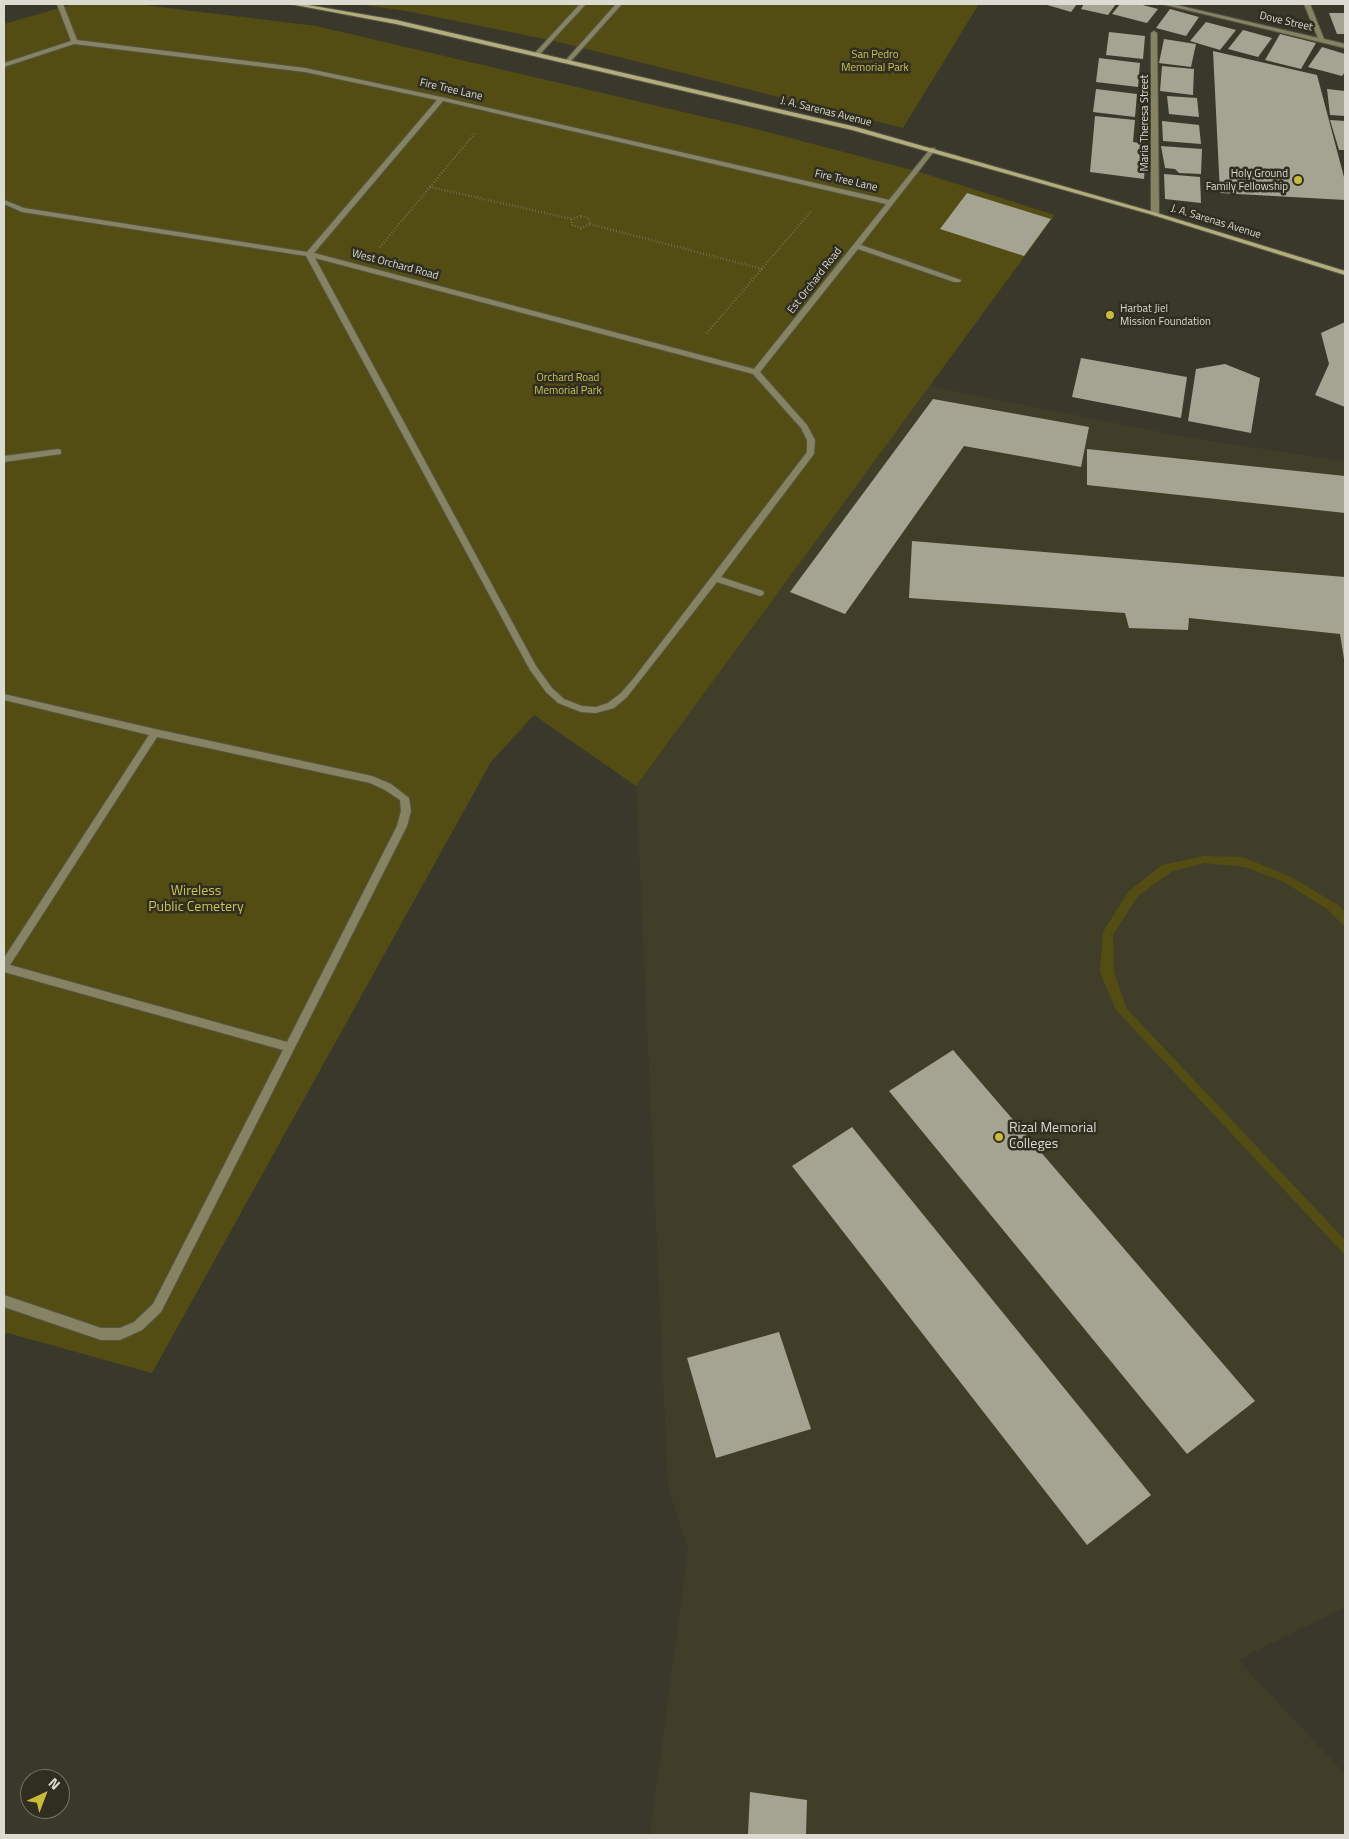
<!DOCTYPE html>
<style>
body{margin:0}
#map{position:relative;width:1349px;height:1839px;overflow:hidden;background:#39382a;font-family:"Titillium Web",sans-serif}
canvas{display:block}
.frame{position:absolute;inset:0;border:5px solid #dcdbd2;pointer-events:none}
.north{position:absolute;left:20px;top:1769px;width:50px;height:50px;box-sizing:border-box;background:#2f2e20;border:1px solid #747367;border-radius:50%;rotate:43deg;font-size:14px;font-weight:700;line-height:20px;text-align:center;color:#dcdbd2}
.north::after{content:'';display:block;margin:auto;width:18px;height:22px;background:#c8bb3b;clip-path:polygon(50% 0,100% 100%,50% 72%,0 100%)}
</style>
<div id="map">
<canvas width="1349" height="1839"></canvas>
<div class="frame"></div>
<div class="north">N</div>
</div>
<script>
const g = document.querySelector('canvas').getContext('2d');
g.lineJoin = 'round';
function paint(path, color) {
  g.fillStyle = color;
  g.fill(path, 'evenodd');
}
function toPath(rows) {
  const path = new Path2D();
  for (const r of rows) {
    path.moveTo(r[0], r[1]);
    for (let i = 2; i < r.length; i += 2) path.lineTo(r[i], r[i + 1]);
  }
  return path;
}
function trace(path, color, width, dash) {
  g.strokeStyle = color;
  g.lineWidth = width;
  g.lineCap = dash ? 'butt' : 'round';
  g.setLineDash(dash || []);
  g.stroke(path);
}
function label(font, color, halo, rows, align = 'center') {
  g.font = font + ' "Titillium Web",sans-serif';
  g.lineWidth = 5;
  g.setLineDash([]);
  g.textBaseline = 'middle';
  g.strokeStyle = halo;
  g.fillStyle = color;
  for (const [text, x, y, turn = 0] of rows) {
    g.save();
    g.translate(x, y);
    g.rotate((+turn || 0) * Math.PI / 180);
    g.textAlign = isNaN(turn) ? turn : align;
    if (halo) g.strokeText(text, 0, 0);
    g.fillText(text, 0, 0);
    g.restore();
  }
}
paint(toPath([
 [929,386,1196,439,1345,461,1345,1607,1238,1660,1345,1774,1345,1835,650,1835,688,1549,668,1487,636,786]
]), '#403e29');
paint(toPath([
 [73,4,135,4,316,26,756,129,916,171,1055,215,636,786,534,715,491,762,152,1373,4,1332,4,24],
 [357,4,979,4,903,128,554,41,407,11],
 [1204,856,1243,857,1293,878,1338,905,1345,912,1345,927,1327,909,1284,882,1245,867,1204,863,1171,872,1138,896,1113,935,1114,972,1127,1009,1345,1240,1345,1255,1116,1010,1100,972,1103,932,1129,891,1162,865]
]), '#534d14');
paint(toPath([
 [1044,4,1077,4,1071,12],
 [1084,4,1116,4,1108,15,1081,9],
 [1120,4,1139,4,1158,9,1147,23,1112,14],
 [1170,9,1199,17,1186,36,1156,28],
 [1329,13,1345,13,1345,34,1337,34],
 [1206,22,1236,30,1220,50,1190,41],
 [1243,30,1272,38,1258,57,1228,49],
 [1109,32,1145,36,1143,59,1106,55],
 [1280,34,1316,43,1301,69,1265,60],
 [1164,39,1196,44,1191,67,1159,63],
 [1322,47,1345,54,1345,72,1342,76,1308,67],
 [1213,51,1317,75,1345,181,1345,200,1220,193],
 [1099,58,1140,63,1138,87,1096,82],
 [1162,66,1194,69,1193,95,1160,91],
 [1096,89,1137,94,1135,117,1093,112],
 [1327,89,1345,91,1345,116,1330,115],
 [1167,96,1197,98,1199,117,1169,114],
 [1095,116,1135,120,1133,142,1147,144,1144,179,1090,172],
 [1330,120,1345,121,1345,150,1339,150],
 [1162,121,1199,125,1201,144,1163,141],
 [1161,146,1202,149,1201,174,1179,173,1175,169,1165,168],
 [1164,174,1200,177,1201,203,1165,199],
 [967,193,1051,219,1024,256,940,229],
 [1345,322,1345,407,1315,395,1329,364,1321,333],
 [1081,358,1187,377,1181,418,1072,397],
 [1225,364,1260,378,1251,433,1188,421,1196,369],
 [933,399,1089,427,1081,467,964,446,845,614,790,592],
 [1087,449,1345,476,1345,513,1087,485],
 [912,541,1345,577,1345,665,1340,634,1189,618,1188,630,1129,628,1125,613,909,598],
 [953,1050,1255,1401,1187,1454,889,1091],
 [852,1127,1151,1495,1087,1545,792,1166],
 [779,1332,811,1429,716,1458,687,1358],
 [750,1792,807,1800,806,1835,748,1835]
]), '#a5a493');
const service = toPath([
 [57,4,63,4,77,40,305,68,441,97,889,200,931,148,935,148,935,150,861,245,961,280,960,282,954,282,858,249,760,372,807,425,815,440,814,454,721,577,763,591,764,593,763,595,760,596,717,582,627,697,614,708,596,713,581,712,558,703,546,692,530,670,306,256,22,212,4,204,4,200,24,208,307,252,437,100,305,72,74,44,4,67,4,63,71,41,57,4],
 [443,101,886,204,754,369,314,253,443,101],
 [315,258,753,374,801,428,807,440,807,452,634,678,621,693,608,703,596,707,582,706,564,699,552,688,536,666,315,258],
 [580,4,586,4,539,55,535,55,535,53,580,4],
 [616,4,622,4,570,62,566,62,566,60,616,4],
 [58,449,61,450,61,454,4,462,4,456,58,449],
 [4,694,155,729,372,776,391,784,409,798,411,811,407,826,161,1312,142,1330,120,1340,101,1340,4,1307,4,1295,101,1328,120,1328,134,1322,153,1304,283,1050,4,972,4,958,149,735,4,700,4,694],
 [157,737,370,783,385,790,400,800,401,811,397,826,287,1042,10,965,157,737]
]);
const minor = toPath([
 [1162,4,1172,4,1318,38,1304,4,1310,4,1324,39,1345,44,1345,48,1162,4],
 [1154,31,1157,33,1159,214,1155,216,1151,214,1151,33,1154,31]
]);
const secondary = toPath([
 [290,4,302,4,396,20,856,127,1157,213,1345,271,1345,275,1153,215,852,130,396,24,290,4]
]);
trace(service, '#565548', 2);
trace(minor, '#565548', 2);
trace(secondary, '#565548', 2);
trace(toPath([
 [430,187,572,219],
 [581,216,589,218,590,224,581,228,572,225,572,219,581,216],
 [590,224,762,269],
 [380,247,475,133],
 [707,333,812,210]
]), '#89887c', 2.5, [0.5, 2.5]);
paint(service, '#868363');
paint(minor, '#868363');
paint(secondary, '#b2ad7a');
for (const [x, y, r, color] of [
 [1298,180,5,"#c8bb3b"],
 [1110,315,5,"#c8bb3b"],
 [999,1137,5,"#c8bb3b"]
]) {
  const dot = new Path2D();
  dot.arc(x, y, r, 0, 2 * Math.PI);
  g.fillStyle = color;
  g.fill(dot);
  trace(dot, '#2f2e20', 2);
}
label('11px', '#dcdbd2', '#2f2e20', [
 ["Dove Street",1286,22,13],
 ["Fire Tree Lane",451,90,13],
 ["J. A. Sarenas Avenue",826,112,14],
 ["Maria Theresa Street",1145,123,-90],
 ["Fire Tree Lane",846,181,13],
 ["J. A. Sarenas Avenue",1216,222,17],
 ["West Orchard Road",395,265,15],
 ["Est Orchard Road",815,281,-52]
]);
label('11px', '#cdc254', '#2f2e20', [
 ["San Pedro",875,55],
 ["Memorial Park",875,68],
 ["Orchard Road",568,378],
 ["Memorial Park",568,391]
]);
label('11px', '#dcdbd2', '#2f2e20', [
 ["Holy Ground",1288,174],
 ["Family Fellowship",1288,187],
 ["Harbat Jiel",1120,309,"left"],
 ["Mission Foundation",1120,322,"left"]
], 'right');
label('14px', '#cdc254', '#2f2e20', [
 ["Wireless",196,892],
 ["Public Cemetery",196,908]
]);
label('14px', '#dcdbd2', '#2f2e20', [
 ["Rizal Memorial",1009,1129],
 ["Colleges",1009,1145]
], 'left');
</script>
